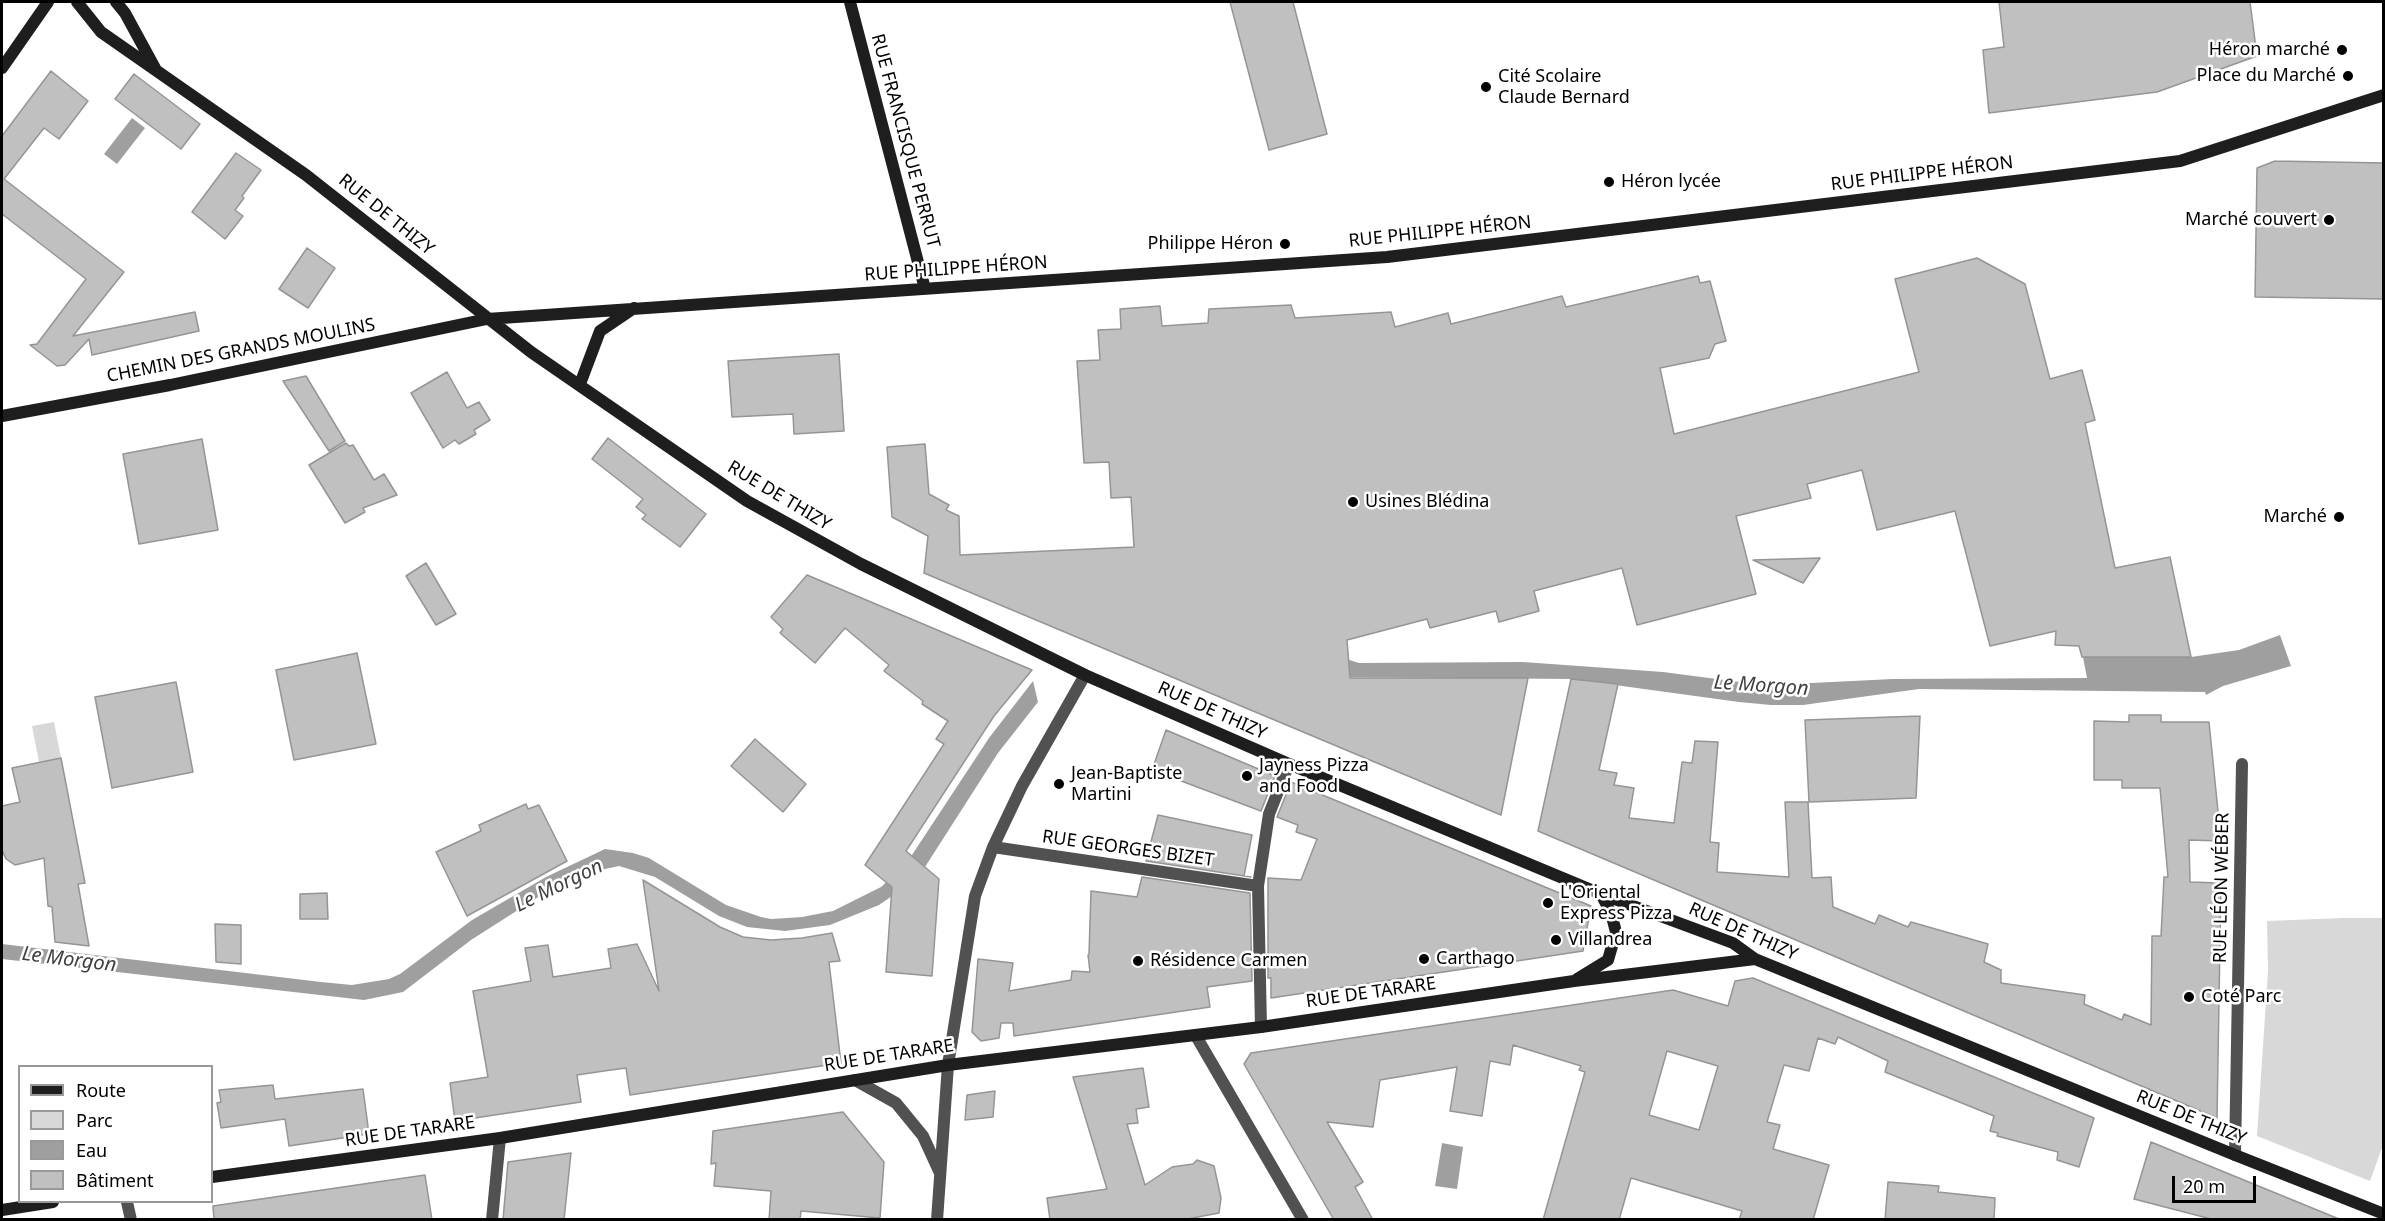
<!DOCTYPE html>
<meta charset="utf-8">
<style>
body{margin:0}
#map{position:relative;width:2385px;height:1221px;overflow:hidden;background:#fff;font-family:"Noto Sans",sans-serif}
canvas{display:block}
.frame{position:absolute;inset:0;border:3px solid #000;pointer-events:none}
.legend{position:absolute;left:18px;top:1065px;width:195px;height:138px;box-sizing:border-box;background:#fff;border:2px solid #999;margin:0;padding:8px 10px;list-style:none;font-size:18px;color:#000}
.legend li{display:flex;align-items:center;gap:12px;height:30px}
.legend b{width:30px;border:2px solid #999}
.scale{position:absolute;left:2172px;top:1176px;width:84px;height:27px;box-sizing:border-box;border:3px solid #000;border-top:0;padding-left:8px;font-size:18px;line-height:21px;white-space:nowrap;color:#000;-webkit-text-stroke:4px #fff;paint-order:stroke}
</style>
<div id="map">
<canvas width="2385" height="1221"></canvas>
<div class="frame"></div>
<ul class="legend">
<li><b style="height:8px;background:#1e1e1e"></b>Route</li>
<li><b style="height:16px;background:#d8d8d8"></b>Parc</li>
<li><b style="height:16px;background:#9f9f9f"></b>Eau</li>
<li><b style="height:16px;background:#c0c0c0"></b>Bâtiment</li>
</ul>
<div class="scale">20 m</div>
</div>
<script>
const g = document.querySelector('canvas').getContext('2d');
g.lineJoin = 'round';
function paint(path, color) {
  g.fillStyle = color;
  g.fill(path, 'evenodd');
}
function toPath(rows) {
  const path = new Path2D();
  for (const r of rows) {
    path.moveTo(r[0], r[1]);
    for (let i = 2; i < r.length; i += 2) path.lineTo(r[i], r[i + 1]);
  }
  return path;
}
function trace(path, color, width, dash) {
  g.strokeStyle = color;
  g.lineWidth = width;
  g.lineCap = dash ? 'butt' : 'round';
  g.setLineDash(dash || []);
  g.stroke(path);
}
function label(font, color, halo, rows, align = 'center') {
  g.font = font + ' "Noto Sans",sans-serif';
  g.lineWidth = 5;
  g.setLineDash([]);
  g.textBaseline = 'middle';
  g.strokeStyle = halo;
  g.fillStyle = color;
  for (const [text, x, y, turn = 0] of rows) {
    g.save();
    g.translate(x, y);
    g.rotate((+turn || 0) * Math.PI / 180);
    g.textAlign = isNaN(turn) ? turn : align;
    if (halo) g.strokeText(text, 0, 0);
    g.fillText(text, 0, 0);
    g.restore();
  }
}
paint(toPath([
 [54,722,61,758,39,762,32,726],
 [2343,918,2383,918,2383,1145,2370,1181,2257,1136,2268,971,2267,921]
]), '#d8d8d8');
paint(toPath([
 [132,118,145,128,117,164,104,154],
 [2280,635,2291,666,2223,686,2206,695,2205,692,1919,689,1803,705,1771,705,1739,702,1571,679,1349,677,1330,654,1359,663,1523,662,1663,672,1755,684,1791,684,1893,679,2087,678,2083,657,2191,657,2239,650],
 [1033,681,1038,702,998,753,925,867,895,894,879,905,830,925,785,931,747,927,719,916,655,877,619,866,596,871,543,894,471,940,403,992,364,1000,2,959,2,944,321,982,352,985,389,979,400,974,472,920,546,877,605,849,633,853,649,858,726,905,761,917,771,919,802,917,833,911,881,887,906,864,989,738],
 [1442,1143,1463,1147,1457,1189,1435,1186]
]), '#9f9f9f');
const building = toPath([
 [1230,2,1293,2,1327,134,1269,150,1230,2],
 [1999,2,2250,2,2257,56,2157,92,1989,113,1983,50,2004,47,1999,2],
 [51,71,88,101,59,139,44,128,4,179,124,272,73,336,195,312,199,331,92,355,89,339,65,365,57,366,30,345,37,344,86,279,2,214,2,136,51,71],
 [134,74,200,124,181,149,115,99,134,74],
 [236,153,261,170,242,196,244,198,235,210,243,216,225,239,192,212,236,153],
 [2275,161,2384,163,2384,299,2255,297,2257,168,2275,161],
 [307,248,335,268,308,308,279,289,307,248],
 [1977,258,2025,284,2050,379,2082,370,2095,420,2085,423,2115,568,2170,557,2191,657,2082,657,2079,646,2055,645,2056,631,1990,646,1955,511,1877,530,1862,470,1807,484,1811,498,1736,516,1756,594,1637,625,1622,568,1534,591,1539,611,1499,622,1496,611,1430,628,1427,619,1347,640,1350,678,1528,678,1501,815,924,573,928,536,892,517,887,447,925,444,929,494,949,505,946,510,959,516,960,555,1134,547,1131,497,1111,498,1109,462,1084,463,1077,361,1100,360,1098,330,1121,329,1120,309,1160,306,1162,326,1208,323,1209,309,1291,305,1295,318,1391,312,1395,327,1448,313,1451,324,1562,296,1566,307,1698,276,1700,283,1710,281,1726,341,1715,344,1709,358,1660,368,1674,434,1919,372,1895,279,1977,258],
 [839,354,844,431,794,434,793,414,732,417,728,361,839,354],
 [447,372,467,408,479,402,490,420,474,430,476,434,459,444,455,440,443,448,411,393,447,372],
 [306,376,345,441,329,451,283,381,306,376],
 [608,438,706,514,680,547,642,519,646,515,636,507,643,499,592,459,608,438],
 [202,439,218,530,139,544,123,454,202,439],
 [346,443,349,446,353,445,374,480,384,474,397,495,363,508,365,512,345,523,309,465,346,443],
 [1820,558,1803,583,1753,560,1820,558],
 [426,563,456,614,436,625,406,576,426,563],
 [807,575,1032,670,994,716,906,851,939,879,932,976,886,972,892,887,865,865,944,744,936,739,948,721,922,704,923,701,884,671,889,665,845,628,815,663,780,633,783,629,771,617,807,575],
 [357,653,376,744,294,760,276,670,357,653],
 [1571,679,1618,684,1599,770,1617,773,1614,785,1634,788,1629,818,1674,823,1682,762,1692,763,1695,741,1718,742,1710,842,1719,843,1717,872,1789,877,1785,802,1808,802,1812,878,1831,877,1833,907,1875,924,1879,915,1908,927,1911,922,1988,944,1984,962,2001,970,2001,983,2085,995,2084,1004,2122,1020,2124,1014,2151,1025,2152,936,2161,936,2164,877,2168,877,2160,788,2122,788,2122,780,2094,780,2094,721,2129,722,2129,715,2161,715,2161,722,2209,722,2221,841,2189,840,2190,882,2221,883,2217,1118,1538,831,1571,679],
 [176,682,193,772,112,788,95,697,176,682],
 [1920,716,1916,798,1809,802,1805,720,1920,716],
 [1166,730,1275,776,1261,811,1152,770,1166,730],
 [755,739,806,784,783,812,731,766,755,739],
 [61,758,85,883,78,884,89,946,55,942,52,907,48,906,44,858,15,865,6,859,2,850,2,806,20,802,12,768,61,758],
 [1291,782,1591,906,1583,951,1271,998,1271,978,1268,978,1268,878,1301,880,1317,839,1296,832,1298,825,1277,817,1291,782],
 [526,804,528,809,539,805,567,861,467,916,436,852,481,831,479,825,526,804],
 [1158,815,1252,835,1244,876,1251,877,1146,861,1158,815],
 [1142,877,1250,893,1252,981,1207,987,1210,1007,1014,1036,1013,1023,1001,1023,999,1038,981,1041,972,1032,978,959,1013,963,1009,991,1071,980,1072,971,1090,972,1088,955,1089,954,1091,891,1137,897,1142,877],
 [643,880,720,927,743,937,771,940,802,938,832,933,840,961,829,962,841,1063,630,1095,626,1068,604,1071,577,1075,581,1102,455,1121,450,1083,488,1077,473,991,531,981,525,948,548,945,553,977,611,968,608,949,637,944,659,991,643,880],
 [327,893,328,919,300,919,300,894,327,893],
 [215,924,241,925,241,964,216,962,215,924],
 [1753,978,2094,1118,2079,1167,2057,1160,2058,1152,1997,1136,1998,1133,1990,1131,1994,1116,1885,1072,1888,1061,1838,1037,1835,1044,1818,1038,1809,1071,1784,1065,1767,1122,1780,1125,1773,1149,1829,1165,1813,1220,1739,1220,1742,1211,1631,1178,1619,1220,1543,1220,1585,1072,1579,1070,1581,1066,1513,1045,1510,1065,1490,1061,1482,1116,1450,1111,1457,1067,1380,1080,1373,1127,1327,1122,1363,1182,1355,1187,1373,1220,1334,1220,1244,1064,1251,1053,1673,990,1728,1006,1735,981,1753,978],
 [1667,1051,1718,1066,1699,1130,1649,1115,1667,1051],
 [1143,1068,1149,1107,1136,1109,1138,1123,1127,1124,1145,1185,1172,1167,1193,1164,1197,1160,1214,1166,1221,1198,1219,1213,1182,1220,1050,1220,1047,1198,1107,1189,1073,1077,1143,1068],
 [273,1085,275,1099,363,1089,369,1134,289,1146,285,1119,221,1128,217,1103,221,1102,219,1090,273,1085],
 [995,1091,993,1117,965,1120,967,1095,995,1091],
 [843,1112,884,1162,880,1218,801,1211,800,1220,769,1220,771,1191,714,1186,716,1163,711,1164,713,1131,843,1112],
 [2151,1142,2339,1219,2339,1220,2215,1220,2134,1199,2151,1142],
 [571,1153,564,1220,503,1220,508,1162,571,1153],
 [425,1175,432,1220,214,1220,213,1206,425,1175],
 [1888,1182,1939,1186,1938,1192,1995,1198,1994,1220,1885,1220,1888,1182]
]);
paint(building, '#c0c0c0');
trace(building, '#959595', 1.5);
trace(toPath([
 [993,847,1258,886],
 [1261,1027,1258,886,1269,814,1289,764],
 [1196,1036,1303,1220],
 [855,1080,896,1103,923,1136,939,1171],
 [2235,1155,2242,764],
 [127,1202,131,1220],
 [492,1220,500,1138],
 [937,1220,948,1065,975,896,993,847,1022,786,1085,675]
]), '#515151', 12);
trace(toPath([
 [77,2,101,32,306,175,531,352,747,501,861,564,1085,675,1289,764,1601,894,1733,943,1755,959,2235,1155,2384,1214],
 [116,2,125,13,155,68],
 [850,2,925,289],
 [2,68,48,2],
 [580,384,600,331,634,308],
 [2,416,170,385,487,319,1387,257,2180,161,2384,95],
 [1577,979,1608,960,1616,932,1611,913,1601,894],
 [212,1177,500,1138,948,1065,1261,1027,1574,981,1755,959],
 [2,1210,53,1202]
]), '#1e1e1e', 12);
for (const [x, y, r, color] of [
 [2342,50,6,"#000"],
 [2348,76,6,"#000"],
 [1486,87,6,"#000"],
 [1609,182,6,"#000"],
 [2329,220,6,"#000"],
 [1285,244,6,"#000"],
 [1353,502,6,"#000"],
 [2339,517,6,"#000"],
 [1247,776,6,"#000"],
 [1059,784,6,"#000"],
 [1548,903,6,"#000"],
 [1556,940,6,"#000"],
 [1424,959,6,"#000"],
 [1138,961,6,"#000"],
 [2189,997,6,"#000"]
]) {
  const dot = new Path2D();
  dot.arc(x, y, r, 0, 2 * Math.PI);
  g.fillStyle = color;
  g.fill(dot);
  trace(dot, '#fff', 2);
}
label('18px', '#000', '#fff', [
 ["Héron marché",2330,50,"right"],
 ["Place du Marché",2336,76,"right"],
 ["Cité Scolaire",1498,77],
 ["Claude Bernard",1498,98],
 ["Héron lycée",1621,182],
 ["Marché couvert",2317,220,"right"],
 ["Philippe Héron",1273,244,"right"],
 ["Usines Blédina",1365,502],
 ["Marché",2327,517,"right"],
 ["Jayness Pizza",1259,766],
 ["and Food",1259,787],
 ["Jean-Baptiste",1071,774],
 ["Martini",1071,795],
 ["L'Oriental",1560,893],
 ["Express Pizza",1560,914],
 ["Villandrea",1568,940],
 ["Carthago",1436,959],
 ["Résidence Carmen",1150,961],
 ["Coté Parc",2201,997]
], 'left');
label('18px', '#000', '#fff', [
 ["RUE FRANCISQUE PERRUT",905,141,75],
 ["RUE PHILIPPE HÉRON",1922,174,-7],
 ["RUE DE THIZY",386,215,39],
 ["RUE PHILIPPE HÉRON",1440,232,-6],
 ["RUE PHILIPPE HÉRON",956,269,-4],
 ["CHEMIN DES GRANDS MOULINS",241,351,-11],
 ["RUE DE THIZY",779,496,31],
 ["RUE DE THIZY",1212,711,24],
 ["RUE GEORGES BIZET",1128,849,8],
 ["RUE LÉON WÉBER",2222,888,-89],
 ["RUE DE THIZY",1743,932,24],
 ["RUE DE TARARE",1371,993,-8],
 ["RUE DE TARARE",889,1056,-9],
 ["RUE DE THIZY",2191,1118,22],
 ["RUE DE TARARE",410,1132,-8]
]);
label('italic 20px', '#404040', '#fff', [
 ["Le Morgon",1761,686,4],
 ["Le Morgon",559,886,-26],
 ["Le Morgon",69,960,7]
]);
</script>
